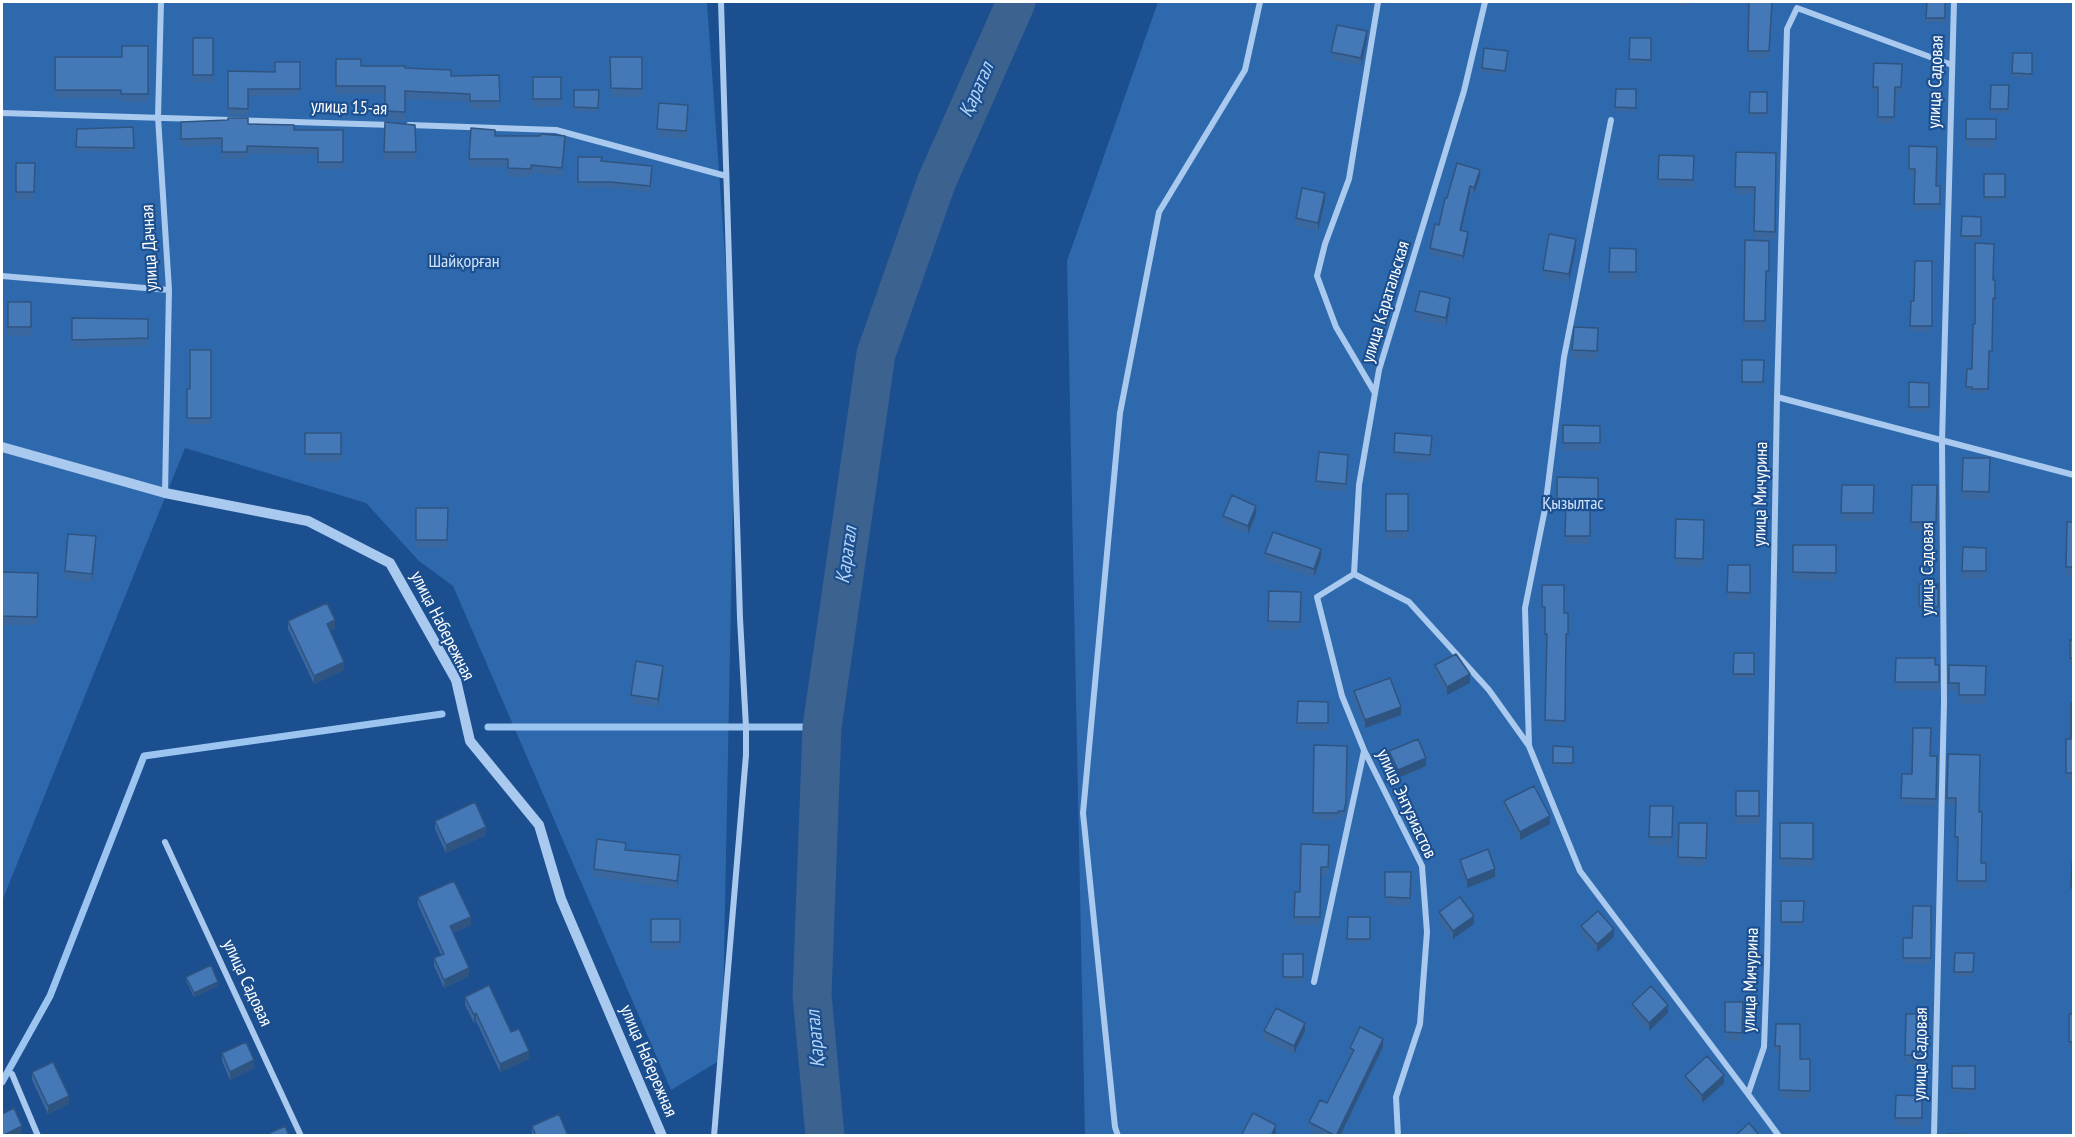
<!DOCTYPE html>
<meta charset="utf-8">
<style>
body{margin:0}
#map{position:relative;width:2075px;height:1137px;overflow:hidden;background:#1b4f8f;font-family:"PT Sans Narrow",sans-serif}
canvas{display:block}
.frame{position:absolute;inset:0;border:3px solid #fff;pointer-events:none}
</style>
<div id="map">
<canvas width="2075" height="1137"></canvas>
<div class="frame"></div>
</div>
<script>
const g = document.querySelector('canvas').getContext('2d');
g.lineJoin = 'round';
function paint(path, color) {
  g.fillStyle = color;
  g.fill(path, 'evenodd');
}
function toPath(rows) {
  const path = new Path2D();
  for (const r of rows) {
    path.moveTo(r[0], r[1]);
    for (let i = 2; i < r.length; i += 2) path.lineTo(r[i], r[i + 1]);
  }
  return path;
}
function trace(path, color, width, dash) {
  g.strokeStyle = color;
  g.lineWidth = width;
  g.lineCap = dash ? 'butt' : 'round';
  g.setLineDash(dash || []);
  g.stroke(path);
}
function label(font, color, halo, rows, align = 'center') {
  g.font = font + ' "PT Sans Narrow",sans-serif';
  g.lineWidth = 4.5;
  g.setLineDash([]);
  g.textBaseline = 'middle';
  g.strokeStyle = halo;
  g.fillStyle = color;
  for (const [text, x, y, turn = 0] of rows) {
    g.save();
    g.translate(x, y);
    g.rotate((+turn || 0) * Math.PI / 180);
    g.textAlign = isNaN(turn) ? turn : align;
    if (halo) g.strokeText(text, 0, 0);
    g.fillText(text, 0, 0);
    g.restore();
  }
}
paint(toPath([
 [2,2,707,2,735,398,722,1059,671,1090,453,586,419,561,366,503,185,448,2,901],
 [1158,2,2073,2,2073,1135,1085,1135,1067,261]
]), '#2e69ad');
trace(toPath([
 [488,727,822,727],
 [2,1082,50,996,144,756,442,714]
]), '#9cc4f0', 7);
trace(toPath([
 [825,1136,812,995,822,727,876,354,936,183,1016,2]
]), '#3c6290', 39);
trace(toPath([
 [161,2,158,117,169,290,165,493],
 [2,113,392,125],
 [409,125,556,130,726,176],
 [2,276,169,290],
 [1375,393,1336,327,1317,276,1325,244,1349,179,1378,2],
 [1777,397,2074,475],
 [1354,574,1409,602,1489,690,1529,746,1580,871,1748,1094],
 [1529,745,1525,608,1545,509,1564,357,1611,120],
 [165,842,301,1136],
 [1314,982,1364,751],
 [12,1074,38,1136],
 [714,1136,746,755,746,727,740,618,721,2],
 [1118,1136,1115,1127,1083,813,1120,413,1159,212,1245,70,1260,2],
 [1398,1136,1396,1097,1420,1024,1427,932,1422,866,1364,750,1342,696,1317,597,1354,574,1359,485,1379,370,1464,91,1485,2],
 [1779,1136,1748,1094,1764,1047,1767,965,1777,397,1787,29,1797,8,1952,65],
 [1934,1136,1944,702,1942,441,1954,2]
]), '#a9c9ee', 6);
trace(toPath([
 [2,447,165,493,308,521,390,563,456,680,470,741,539,825,561,899,662,1136]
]), '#a9c9ee', 10);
paint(toPath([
 [1672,2,1689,2,1687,7],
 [1749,2,1772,2,1769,58,1748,58],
 [1927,2,1945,2,1945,23,1926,22],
 [193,38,213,38,213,83,193,83],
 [1630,38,1651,38,1651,64,1629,63],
 [1367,39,1361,66,1331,60,1331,52],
 [148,46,148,102,121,102,121,98,55,98,55,57,122,57],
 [2013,53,2032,53,2032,78,2012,77],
 [1508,55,1505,75,1482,72,1482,68],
 [610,57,642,57,642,97,611,97],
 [336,59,361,66,405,68,451,76,499,75,500,109,470,109,470,102,405,99,405,120,385,119,385,94,336,94],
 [300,62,300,95,248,96,248,115,228,115,228,71,275,72],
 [1874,63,1902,64,1901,94,1895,94,1894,124,1878,123,1878,93,1873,93],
 [533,77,561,77,561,107,533,107],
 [1991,85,2009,85,2008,113,1990,113],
 [1616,89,1636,89,1636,112,1615,111],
 [574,90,599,90,598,112,574,111],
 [1750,92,1767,92,1767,117,1749,117],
 [688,113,686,139,657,137,657,129],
 [1966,119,1996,119,1996,148,1966,147],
 [181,122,248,124,294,130,343,130,343,169,318,169,318,155,247,154,247,159,222,159,222,145,181,147],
 [385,122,415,125,416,160,384,160],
 [133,127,134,152,76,151,77,129],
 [471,128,495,136,565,144,562,176,531,173,531,177,508,177,508,167,469,167],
 [1909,146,1936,186,1940,186,1940,210,1914,210,1915,175,1909,175],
 [1736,152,1776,153,1775,239,1754,239,1755,194,1735,194],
 [1659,155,1694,156,1693,188,1658,187],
 [578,157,652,172,650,192,611,188,578,188],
 [16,163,35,163,34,200,16,200],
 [1984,174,2005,174,2005,201,1984,201],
 [1480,176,1474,194,1470,192,1461,230,1468,238,1463,262,1430,254,1430,248,1439,225,1447,198],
 [1325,201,1318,231,1296,226,1296,218],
 [1962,216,1981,217,1981,240,1961,240],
 [1745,240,1769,241,1769,279,1766,279,1765,330,1744,329],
 [1576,247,1569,282,1543,278,1543,270],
 [1610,248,1636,249,1636,280,1609,280],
 [1932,261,1932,332,1910,332,1911,301,1914,301],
 [1993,280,1995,280,1995,303,1993,303,1992,355,1989,355,1988,393,1972,393,1972,391,1966,391,1967,369,1972,369],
 [8,302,31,302,31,336,8,335],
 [1450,306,1446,326,1415,319,1415,311],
 [72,318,148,319,148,346,72,348],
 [1598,328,1597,359,1572,358,1572,350],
 [211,350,211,424,187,424,187,389,190,389],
 [1742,360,1764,360,1763,386,1742,386],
 [1909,382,1929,383,1929,411,1909,411],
 [1563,425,1600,426,1600,451,1563,451],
 [305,433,341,433,341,462,305,462],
 [1432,444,1430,463,1394,460,1394,452],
 [1963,458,1990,458,1989,500,1962,499],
 [1348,463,1346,492,1316,489,1316,481],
 [1557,477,1598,478,1598,511,1590,511,1590,544,1565,544,1566,511,1557,510],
 [1842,485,1874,485,1873,521,1841,521],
 [1912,485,1937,485,1936,530,1911,530],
 [1386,494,1408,494,1408,539,1386,539],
 [416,508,448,508,447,548,416,548],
 [1256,514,1248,534,1223,524,1223,516],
 [1676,519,1704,520,1703,567,1675,566],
 [2067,522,2073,522,2073,575,2066,575],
 [96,544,92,582,65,579,65,571],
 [1793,545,1836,545,1836,581,1793,580],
 [1963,547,1986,548,1986,579,1962,579],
 [1265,553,1321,557,1314,577,1265,561],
 [1728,565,1750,565,1750,601,1727,600],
 [2,572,38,573,37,625,2,625],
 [1919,584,1938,584,1938,611,1919,610],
 [1542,585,1564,613,1568,613,1568,638,1566,638,1565,725,1545,724,1547,638,1545,638,1545,611,1542,611],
 [1269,591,1301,592,1300,630,1268,630],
 [288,621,335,628,330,631,344,670,314,684,288,629],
 [2070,640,2073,640,2073,662,2070,662],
 [1734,653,1754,653,1754,678,1733,678],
 [1896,658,1939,665,1939,691,1895,690],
 [1435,665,1470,683,1447,695,1435,673],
 [1949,665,1986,666,1985,704,1959,703,1959,691,1949,691],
 [663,674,658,707,631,703,631,695],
 [1354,691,1401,715,1365,728,1354,699],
 [1298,701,1328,702,1328,731,1297,731],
 [2073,703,2073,780,2066,780,2066,739,2071,739],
 [1314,745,1346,808,1344,817,1338,817,1338,820,1313,820],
 [1553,746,1573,747,1573,767,1553,767],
 [1389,751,1426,766,1398,778,1389,759],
 [1948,754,1979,812,1981,863,1986,863,1986,889,1957,889,1958,845,1955,845,1956,806,1947,806],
 [1930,756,1937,756,1936,806,1901,805,1902,774,1912,774],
 [1736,791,1759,791,1759,824,1736,824],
 [1504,801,1550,824,1520,840,1504,809],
 [1650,806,1673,806,1672,845,1649,845],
 [435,821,486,835,446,853,435,829],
 [1679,823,1707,823,1706,866,1678,865],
 [1780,823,1813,823,1813,867,1780,866],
 [1329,845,1328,875,1321,875,1320,925,1294,925,1295,892,1300,892],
 [626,850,680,863,677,889,594,877,594,869],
 [1460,860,1495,877,1467,888,1460,868],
 [2072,863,2073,863,2073,895,2071,895],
 [1385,872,1411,872,1410,906,1385,905],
 [418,897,471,925,453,933,469,976,444,988,434,966,434,958,441,955,418,905],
 [1781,901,1804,901,1803,926,1781,926],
 [1931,906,1931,964,1903,964,1903,938,1912,938],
 [1439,912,1474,924,1453,939,1439,920],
 [1348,917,1370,917,1370,943,1347,943],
 [651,919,680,919,680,950,651,950],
 [1581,926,1614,937,1597,952,1581,934],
 [1955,953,1974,953,1973,976,1954,976],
 [1283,954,1303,954,1303,982,1283,981],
 [186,977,218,986,194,997,186,981],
 [465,997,511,1032,529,1059,500,1072,476,1021,474,1023,465,1005],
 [1725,1002,1743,1002,1742,1041,1725,1040],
 [1632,1004,1668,1013,1649,1031,1632,1012],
 [1906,1014,1928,1014,1927,1064,1905,1064],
 [2069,1014,2073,1014,2073,1050,2069,1050],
 [1776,1024,1800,1059,1810,1059,1810,1099,1779,1098,1780,1054,1775,1054],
 [1264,1031,1305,1031,1294,1054,1264,1040],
 [1383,1047,1340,1136,1320,1136,1309,1130,1309,1122,1327,1103,1351,1056,1350,1056,1350,1048],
 [222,1053,254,1068,230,1080,222,1061],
 [1952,1066,1975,1066,1975,1093,1952,1092],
 [32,1072,69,1104,48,1114,32,1080],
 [1685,1076,1724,1083,1702,1103,1685,1084],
 [1896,1095,1922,1096,1922,1126,1895,1126],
 [532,1126,568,1136,532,1136]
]), '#3a679d');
paint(toPath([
 [1367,31,1367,39,1361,66,1361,58],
 [1480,170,1480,176,1474,194,1474,188],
 [1470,186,1470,192,1460,236,1460,230],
 [1325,193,1325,201,1318,231,1318,223],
 [1468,232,1468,238,1463,262,1463,256],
 [1576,239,1576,247,1569,282,1569,274],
 [1450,298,1450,306,1446,326,1446,318],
 [1256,506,1256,514,1248,534,1248,526],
 [96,536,96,544,92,582,92,574],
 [1321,549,1321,557,1314,577,1314,569],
 [335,620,335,628,327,632,327,624],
 [344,662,344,670,314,684,314,676],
 [663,666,663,674,658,707,658,699],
 [1470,674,1470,683,1447,695,1447,687],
 [1401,707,1401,715,1365,728,1365,720],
 [1426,758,1426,766,1398,778,1398,770],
 [1550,816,1550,824,1520,840,1520,832],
 [486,827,486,835,446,853,446,845],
 [680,855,680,863,677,889,677,881],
 [1495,869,1495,877,1467,888,1467,880],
 [1474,916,1474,924,1453,939,1453,931],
 [471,917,471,925,450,934,450,926],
 [1614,929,1614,937,1597,952,1597,944],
 [469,968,469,976,444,988,444,980],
 [218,982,218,986,194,997,194,993],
 [1668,1005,1668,1013,1649,1031,1649,1023],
 [476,1013,476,1021,474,1023,474,1015],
 [1305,1023,1305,1031,1294,1054,1294,1046],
 [1383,1039,1383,1047,1340,1136,1336,1136],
 [529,1051,529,1059,500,1072,500,1064],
 [254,1060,254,1068,230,1080,230,1072],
 [1724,1075,1724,1083,1702,1103,1702,1095],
 [69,1096,69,1104,48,1114,48,1106],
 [1276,1125,1276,1133,1275,1136,1271,1136],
 [22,1126,22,1134,19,1136,2,1136]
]), '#305480');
const building = toPath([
 [1749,2,1772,2,1769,51,1748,51,1749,2],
 [1927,2,1945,2,1945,18,1926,18,1927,2],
 [1337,25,1367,31,1361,58,1331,52,1337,25],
 [193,38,213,38,213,75,193,75,193,38],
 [1630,38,1651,38,1651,60,1629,59,1630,38],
 [122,46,148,46,148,94,121,94,121,90,55,90,55,57,122,57,122,46],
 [1484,48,1508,51,1505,71,1482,68,1484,48],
 [2013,53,2032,53,2032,74,2012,73,2013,53],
 [610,57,642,57,642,89,611,88,610,57],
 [336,59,361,59,361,66,405,66,405,68,451,70,451,76,499,75,500,101,470,101,470,94,405,91,405,112,385,111,385,86,336,86,336,59],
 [275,62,300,62,300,89,248,89,248,109,228,108,228,71,275,72,275,62],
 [1874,63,1902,64,1901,87,1895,87,1894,117,1878,117,1878,87,1873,87,1874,63],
 [533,77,561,77,561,99,533,99,533,77],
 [1991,85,2009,85,2008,109,1990,109,1991,85],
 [1616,89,1636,89,1636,108,1615,107,1616,89],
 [574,90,599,90,598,108,574,107,574,90],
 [1750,92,1767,92,1767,113,1749,113,1750,92],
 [659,103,688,105,686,131,657,129,659,103],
 [228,118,248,118,248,124,294,125,294,130,343,130,343,162,318,162,318,148,247,146,247,152,222,152,222,138,181,139,181,122,228,120,228,118],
 [1966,119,1996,119,1996,139,1966,139,1966,119],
 [385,122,415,125,416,152,384,152,385,122],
 [133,127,134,148,76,147,77,129,133,127],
 [471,128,495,130,495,136,540,136,541,134,565,136,562,168,531,165,531,169,508,168,508,159,469,159,471,128],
 [1909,146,1937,147,1936,186,1940,186,1940,204,1914,204,1915,169,1909,169,1909,146],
 [1736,152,1776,153,1775,232,1754,231,1755,187,1735,187,1736,152],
 [1659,155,1694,156,1693,180,1658,179,1659,155],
 [578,157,602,157,601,161,652,166,650,186,611,182,578,182,578,157],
 [16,163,35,163,34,192,16,192,16,163],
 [1457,163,1480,170,1474,188,1470,186,1460,230,1468,232,1463,256,1430,248,1435,224,1439,225,1445,198,1447,198,1457,163],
 [1984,174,2005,174,2005,197,1984,197,1984,174],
 [1302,188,1325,193,1318,223,1296,218,1302,188],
 [1962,216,1981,217,1981,236,1961,236,1962,216],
 [1549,234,1576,239,1569,274,1543,270,1549,234],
 [1745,240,1769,241,1769,271,1766,271,1765,321,1744,321,1745,240],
 [1975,243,1994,244,1993,280,1995,280,1995,299,1993,298,1992,351,1989,351,1988,389,1972,389,1972,387,1966,387,1967,369,1972,369,1973,324,1975,324,1975,243],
 [1610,248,1636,249,1636,272,1609,272,1610,248],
 [1915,261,1932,261,1932,326,1910,326,1911,301,1914,301,1915,261],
 [1420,291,1450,298,1446,318,1415,311,1420,291],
 [8,302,31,302,31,327,8,327,8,302],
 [72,318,148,319,148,338,72,340,72,318],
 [1574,327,1598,328,1597,351,1572,350,1574,327],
 [190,350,211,350,211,418,187,418,187,389,190,389,190,350],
 [1742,360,1764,360,1763,382,1742,382,1742,360],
 [1909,382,1929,383,1929,407,1909,407,1909,382],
 [1563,425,1600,426,1600,443,1563,443,1563,425],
 [305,433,341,433,341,454,305,454,305,433],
 [1395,433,1432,436,1430,455,1394,452,1395,433],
 [1319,452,1348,455,1346,484,1316,481,1319,452],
 [1963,458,1990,458,1989,492,1962,491,1963,458],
 [1557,477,1598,478,1598,503,1590,503,1590,536,1565,536,1566,502,1557,502,1557,477],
 [1842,485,1874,485,1873,513,1841,513,1842,485],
 [1912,485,1937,485,1936,522,1911,522,1912,485],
 [1386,494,1408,494,1408,531,1386,531,1386,494],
 [1232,495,1256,506,1248,526,1223,516,1232,495],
 [416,508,448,508,447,540,416,540,416,508],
 [1676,519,1704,520,1703,559,1675,558,1676,519],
 [2067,522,2073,522,2073,567,2066,567,2067,522],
 [1273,532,1321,549,1314,569,1265,553,1273,532],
 [68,534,96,536,92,574,65,571,68,534],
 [1793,545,1836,545,1836,573,1793,572,1793,545],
 [1963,547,1986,548,1986,571,1962,571,1963,547],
 [1728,565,1750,565,1750,593,1727,592,1728,565],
 [2,572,38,573,37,617,2,616,2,572],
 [1919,584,1938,584,1938,607,1919,606,1919,584],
 [1542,585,1564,585,1564,613,1568,613,1568,634,1566,634,1565,721,1545,720,1547,634,1545,634,1545,607,1542,607,1542,585],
 [1269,591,1301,592,1300,622,1268,621,1269,591],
 [327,603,335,620,327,624,344,662,314,676,288,621,327,603],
 [2070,640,2073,640,2073,658,2070,658,2070,640],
 [1734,653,1754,653,1754,674,1733,674,1734,653],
 [1456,654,1470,674,1447,687,1435,665,1456,654],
 [1896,658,1935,658,1935,665,1939,665,1939,682,1895,682,1896,658],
 [636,661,663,666,658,699,631,695,636,661],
 [1949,665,1986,666,1985,695,1959,695,1959,683,1949,683,1949,665],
 [1390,678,1401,707,1365,720,1354,691,1390,678],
 [1298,701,1328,702,1328,723,1297,723,1298,701],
 [2071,703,2073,703,2073,773,2066,773,2066,739,2071,739,2071,703],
 [1913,728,1931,728,1930,756,1937,756,1936,799,1901,798,1902,774,1912,774,1913,728],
 [1418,739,1426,758,1398,770,1389,751,1418,739],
 [1314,745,1347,746,1346,802,1344,811,1338,811,1338,813,1313,813,1314,745],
 [1553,746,1573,747,1573,763,1553,763,1553,746],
 [1948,754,1980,755,1979,812,1982,812,1981,863,1986,863,1986,881,1957,881,1958,837,1955,837,1956,798,1947,798,1948,754],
 [1534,786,1550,816,1520,832,1504,801,1534,786],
 [1736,791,1759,791,1759,816,1736,816,1736,791],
 [475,802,486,827,446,845,435,821,475,802],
 [1650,806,1673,806,1672,837,1649,837,1650,806],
 [1679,823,1707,823,1706,858,1678,857,1679,823],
 [1780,823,1813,823,1813,859,1780,858,1780,823],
 [597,839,626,843,625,850,680,855,677,881,594,869,597,839],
 [1301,844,1329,845,1328,867,1321,867,1320,917,1294,917,1295,892,1300,892,1301,844],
 [1488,849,1495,869,1467,880,1460,860,1488,849],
 [2072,863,2073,863,2073,888,2071,888,2072,863],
 [1385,872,1411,872,1410,898,1385,897,1385,872],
 [454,881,471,917,450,926,469,968,444,980,434,958,444,954,418,897,454,881],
 [1460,897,1474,916,1453,931,1439,912,1460,897],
 [1781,901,1804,901,1803,922,1781,922,1781,901],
 [1913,906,1931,906,1931,958,1903,958,1903,938,1912,938,1913,906],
 [1598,911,1614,929,1597,944,1581,926,1598,911],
 [1348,917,1370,917,1370,939,1347,939,1348,917],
 [651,919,680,919,680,942,651,942,651,919],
 [1955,953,1974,953,1973,972,1954,972,1955,953],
 [1283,954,1303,954,1303,977,1283,977,1283,954],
 [211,965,218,982,194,993,186,977,211,965],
 [489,985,511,1032,519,1029,529,1051,500,1064,476,1013,474,1015,465,997,489,985],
 [1651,986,1668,1005,1649,1023,1632,1004,1651,986],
 [1725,1002,1743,1002,1742,1033,1725,1032,1725,1002],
 [1276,1008,1305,1023,1294,1046,1264,1031,1276,1008],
 [1906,1014,1928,1014,1927,1056,1905,1055,1906,1014],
 [2069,1014,2073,1014,2073,1042,2069,1042,2069,1014],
 [1776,1024,1800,1024,1800,1059,1810,1059,1810,1091,1779,1090,1780,1046,1775,1046,1776,1024],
 [1360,1027,1383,1039,1336,1136,1309,1122,1320,1100,1327,1103,1354,1050,1350,1048,1360,1027],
 [246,1042,254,1060,230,1072,222,1053,246,1042],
 [1707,1056,1724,1075,1702,1095,1685,1076,1707,1056],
 [53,1062,69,1096,48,1106,32,1072,53,1062],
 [1952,1066,1975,1066,1975,1089,1952,1088,1952,1066],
 [1896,1095,1922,1096,1922,1118,1895,1118,1896,1095],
 [14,1108,22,1126,2,1136,2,1114,14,1108],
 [1253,1113,1276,1125,1271,1136,1241,1136,1253,1113],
 [559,1114,568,1136,536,1136,532,1126,559,1114],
 [1749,1123,1760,1136,1735,1136,1749,1123],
 [285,1126,289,1136,271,1136,270,1133,285,1126],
 [1947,1134,1980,1135,1980,1136,1947,1136,1947,1134]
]);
paint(building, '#4478b7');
trace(building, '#305480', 1.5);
label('18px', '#fff', '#1b4f8f', [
 ["улица Садовая",1936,82,-88],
 ["улица 15-ая",349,108,2],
 ["улица Дачная",150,248,-93],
 ["улица Каратальская",1386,302,-73],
 ["улица Мичурина",1761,494,-89],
 ["улица Садовая",1928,569,-90],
 ["улица Набережная",442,626,63],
 ["улица Энтузиастов",1406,804,65],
 ["улица Мичурина",1751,980,-88],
 ["улица Садовая",247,983,65],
 ["улица Садовая",1921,1054,-89],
 ["улица Набережная",648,1061,67]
]);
label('18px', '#cfe3fa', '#1b4f8f', [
 ["Шайқорған",464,262],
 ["Қызылтас",1573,504]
]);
label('italic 20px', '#b5d3f5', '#1b4f8f', [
 ["Қаратал",977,90,-66],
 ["Қаратал",847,555,-82],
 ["Қаратал",816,1039,-95]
]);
</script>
